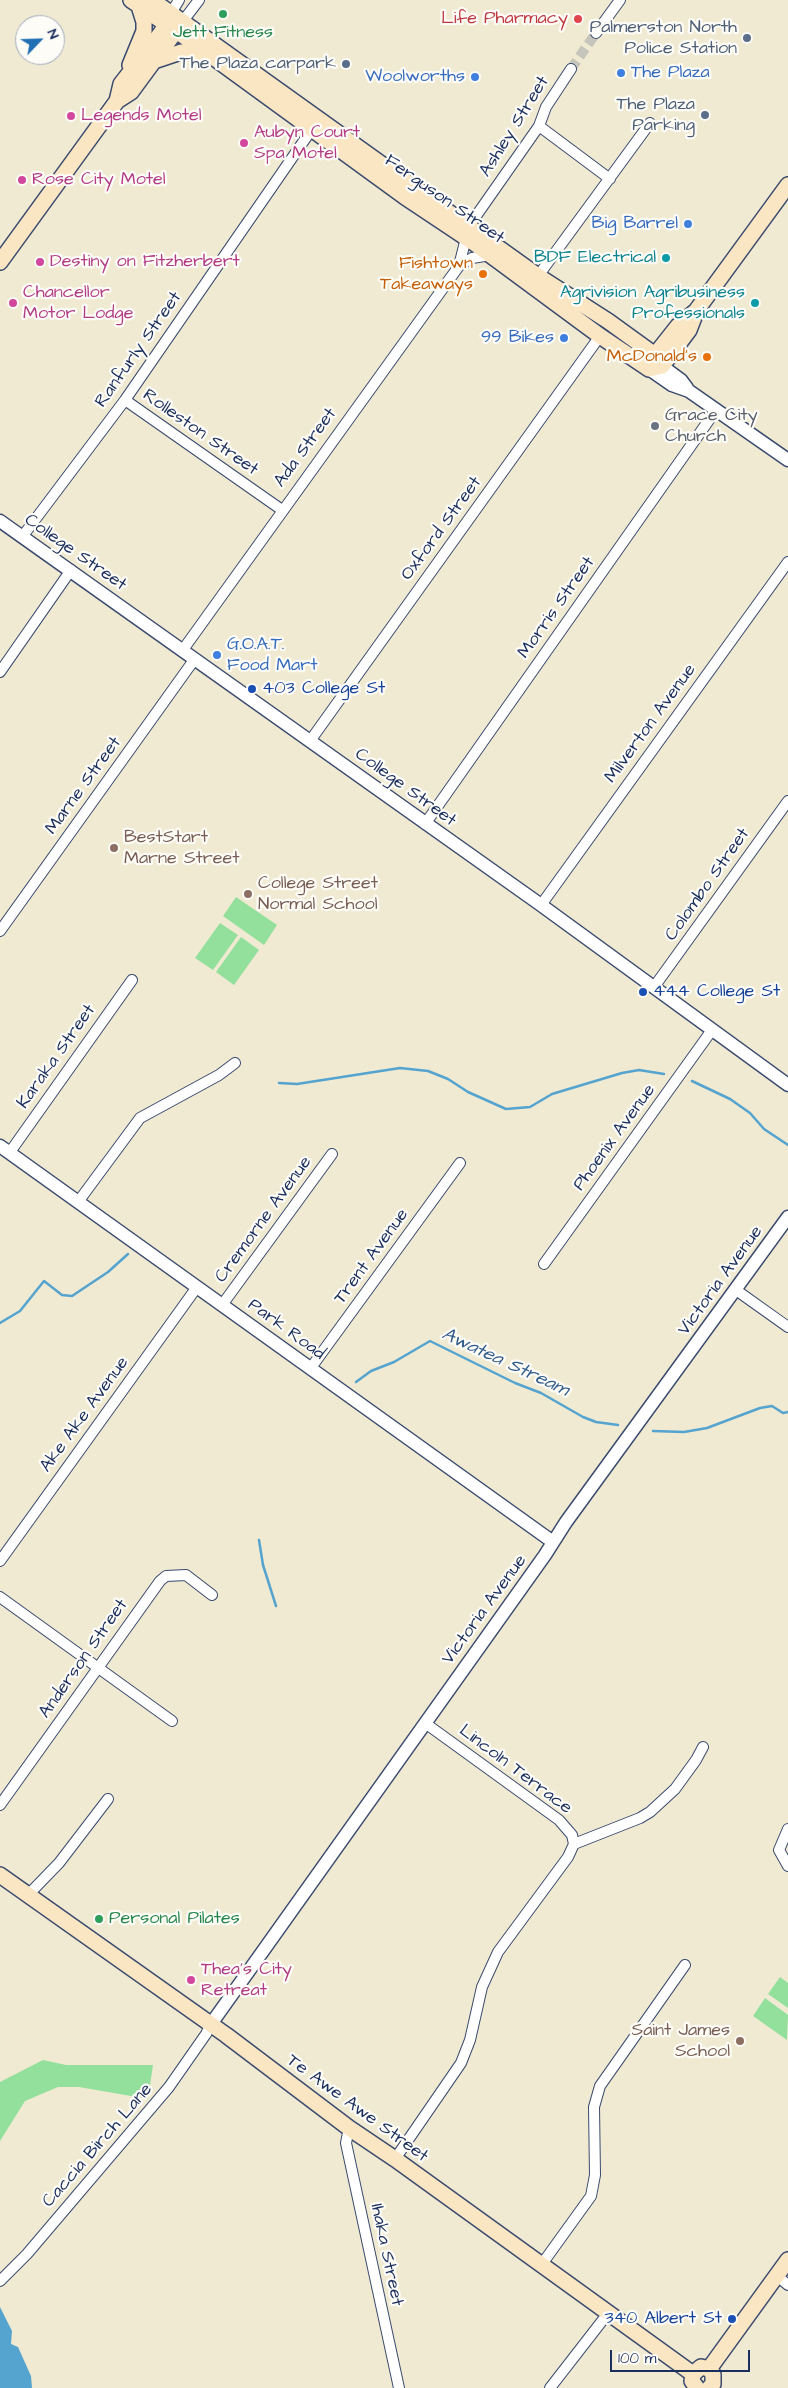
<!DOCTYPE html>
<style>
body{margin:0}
#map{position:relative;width:788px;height:2388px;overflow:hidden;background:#f0ead2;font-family:"Architects Daughter",sans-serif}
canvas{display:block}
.north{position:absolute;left:15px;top:15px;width:50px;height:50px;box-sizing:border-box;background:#fdfcf7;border:1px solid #a3aaba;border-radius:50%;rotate:66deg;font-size:14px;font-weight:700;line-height:20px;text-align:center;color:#1b2f5e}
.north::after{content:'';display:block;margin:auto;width:18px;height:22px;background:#1f6fb2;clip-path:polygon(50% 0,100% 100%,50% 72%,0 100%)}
.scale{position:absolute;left:610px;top:2350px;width:140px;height:22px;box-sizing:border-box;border:2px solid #1b2f5e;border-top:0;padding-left:6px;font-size:15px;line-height:18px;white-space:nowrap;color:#1b2f5e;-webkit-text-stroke:4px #fdfcf7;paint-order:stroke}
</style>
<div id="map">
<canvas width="788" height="2388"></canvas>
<div class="north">N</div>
<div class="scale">100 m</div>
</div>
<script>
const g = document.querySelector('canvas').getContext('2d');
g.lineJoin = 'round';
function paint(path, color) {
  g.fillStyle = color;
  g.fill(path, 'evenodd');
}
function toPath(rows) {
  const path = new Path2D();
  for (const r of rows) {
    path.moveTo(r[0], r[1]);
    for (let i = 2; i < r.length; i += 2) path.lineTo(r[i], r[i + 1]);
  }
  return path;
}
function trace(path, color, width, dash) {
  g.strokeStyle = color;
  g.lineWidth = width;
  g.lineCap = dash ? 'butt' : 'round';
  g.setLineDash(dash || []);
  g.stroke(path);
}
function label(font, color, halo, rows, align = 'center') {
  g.font = font + ' "Architects Daughter",sans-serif';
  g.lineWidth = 4.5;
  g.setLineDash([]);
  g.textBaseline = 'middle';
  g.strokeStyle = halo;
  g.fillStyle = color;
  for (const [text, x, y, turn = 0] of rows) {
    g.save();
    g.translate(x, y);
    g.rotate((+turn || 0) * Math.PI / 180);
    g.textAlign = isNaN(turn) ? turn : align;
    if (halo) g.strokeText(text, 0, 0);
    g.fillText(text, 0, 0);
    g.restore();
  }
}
paint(toPath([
 [236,897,277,925,264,945,223,916],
 [220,923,238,935,213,970,195,958],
 [241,937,259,950,234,985,216,972],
 [780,1977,788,1983,788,2008,768,1994],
 [765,1998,788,2015,787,2040,753,2016],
 [43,2060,66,2065,153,2065,148,2099,79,2087,58,2087,25,2101,0,2141,0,2082]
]), '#93e09d');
paint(toPath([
 [0,2307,12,2331,11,2344,18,2347,31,2376,32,2388,0,2388]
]), '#55a3cf');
trace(toPath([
 [692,1081,730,1099,750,1113,764,1129,788,1145],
 [279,1083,297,1084,400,1068,428,1071,448,1079,468,1092,506,1109,530,1107,552,1094,622,1073,639,1070,664,1074],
 [0,1323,20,1311,44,1281,62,1295,72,1296,108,1272,128,1254],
 [356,1382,371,1371,394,1362,430,1341,515,1383,541,1393,583,1417,596,1422,618,1425],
 [653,1431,684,1432,707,1428,760,1408,772,1406,783,1413,788,1412],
 [259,1540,263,1565,276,1606]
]), '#55a3cf', 2.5);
trace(toPath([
 [571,69,596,33]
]), '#c5c5bb', 10, [10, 5]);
const minor = toPath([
 [171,13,179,0],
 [183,21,199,0],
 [596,33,620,0],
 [539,126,610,179],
 [459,266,469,226,539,126,546,107,571,69],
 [538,276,650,123],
 [125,400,282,510],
 [22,537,125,400,312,129],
 [182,651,459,266,472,258,491,255],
 [0,672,71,570],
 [310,741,600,336],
 [425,824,716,410],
 [541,905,788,562],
 [0,931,194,660],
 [654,987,788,801],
 [10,1152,132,980],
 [78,1202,140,1118,219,1075,235,1063],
 [544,1264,712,1030],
 [736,1290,788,1327],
 [222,1305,332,1154],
 [310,1369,460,1163],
 [0,1561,197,1287],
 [0,1597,172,1721],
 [0,1805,160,1581,166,1576,186,1575,212,1595],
 [788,1829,779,1850,788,1866],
 [574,1844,640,1818,650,1812,675,1789,696,1760,703,1747],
 [28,1895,59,1863,108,1799],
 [349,2128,346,2143,399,2388],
 [395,2159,461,2063,470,2040,482,1987,498,1952,568,1857,574,1844,572,1835,559,1820,425,1723],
 [542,2264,591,2196,595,2175,594,2107,600,2086,685,1965],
 [777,2276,788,2285],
 [0,2281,27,2254,169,2087,206,2034,211,2024],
 [550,2388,609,2312]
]);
const tertiary = toPath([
 [657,359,662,366,681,380,687,388],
 [651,364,649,369,672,385,689,391,788,460],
 [0,521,541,905,788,1085],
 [0,1146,553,1542],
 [211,2024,545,1555,566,1522,788,1217]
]);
const secondary = toPath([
 [131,0,188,39,405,197,474,243,600,336,649,369,662,366,689,330,696,312],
 [152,0,538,276,608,321,655,355,678,326,696,311,788,185],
 [154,61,181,52,208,53],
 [130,65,144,31,144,22,139,6],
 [117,101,131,92,181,24],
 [0,262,117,101,121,84,161,33,170,16],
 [0,1875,226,2035,349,2128,395,2159,693,2374],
 [709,2369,788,2260],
 [697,2388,692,2381,693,2374,701,2367,709,2369,713,2374,713,2384,709,2388]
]);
trace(minor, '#3b4b6f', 12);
trace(tertiary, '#3b4b6f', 15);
trace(secondary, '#3b4b6f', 18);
trace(minor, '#fff', 10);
trace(tertiary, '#fff', 12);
trace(secondary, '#fbe6c4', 15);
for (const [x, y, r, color] of [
 [223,14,5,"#2e9e5b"],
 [578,19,5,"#e0444e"],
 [747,38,5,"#5c6f8a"],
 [346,64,5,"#5c6f8a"],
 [621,73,5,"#3f7fe0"],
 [475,77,5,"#3f7fe0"],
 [705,115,5,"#5c6f8a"],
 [71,116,5,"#d1479c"],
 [244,143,5,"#d1479c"],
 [22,180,5,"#d1479c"],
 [688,224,5,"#3f7fe0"],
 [666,258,5,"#0f9aa8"],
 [40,262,5,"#d1479c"],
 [483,274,5,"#e8710a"],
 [13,303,5,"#d1479c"],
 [755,303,5,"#0f9aa8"],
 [564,338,5,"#3f7fe0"],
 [707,357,5,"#e8710a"],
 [655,426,5,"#6b7280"],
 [217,655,5,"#3f7fe0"],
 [252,689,5,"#1a4fb4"],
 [114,848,5,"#8d6e63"],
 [248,894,5,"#8d6e63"],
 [643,992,5,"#1a4fb4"],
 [99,1919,5,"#2e9e5b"],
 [191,1980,5,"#d1479c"],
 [740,2041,5,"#8d6e63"],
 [732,2319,5,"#1a4fb4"]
]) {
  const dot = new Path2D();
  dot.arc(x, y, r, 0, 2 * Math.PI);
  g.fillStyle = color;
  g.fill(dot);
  trace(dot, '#fdfcf7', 2);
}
label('18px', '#be3a42', '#fdfcf7', [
 ["Life Pharmacy",568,19]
], 'right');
label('18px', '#4e5e75', '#fdfcf7', [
 ["Palmerston North",737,28],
 ["Police Station",737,49],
 ["The Plaza carpark",336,64],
 ["The Plaza",695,105],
 ["Parking",695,126]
], 'right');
label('18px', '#27864d', '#fdfcf7', [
 ["Jett Fitness",223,33],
 ["Personal Pilates",109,1919,"left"]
]);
label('18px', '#366cbe', '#fdfcf7', [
 ["The Plaza",631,73,"left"],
 ["Woolworths",465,77],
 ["Big Barrel",678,224],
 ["99 Bikes",554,338],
 ["G.O.A.T.",227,645,"left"],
 ["Food Mart",227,666,"left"]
], 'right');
label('18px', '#b23c85', '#fdfcf7', [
 ["Legends Motel",81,116],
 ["Aubyn Court",254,133],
 ["Spa Motel",254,154],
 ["Rose City Motel",32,180],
 ["Destiny on Fitzherbert",50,262],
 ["Chancellor",23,293],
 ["Motor Lodge",23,314],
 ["Thea's City",201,1970],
 ["Retreat",201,1991]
], 'left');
label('18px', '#1b2f5e', '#fdfcf7', [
 ["Ashley Street",515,127,-58],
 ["Ferguson Street",444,200,35],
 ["Ranfurly Street",139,350,-55],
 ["Rolleston Street",200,433,35],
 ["Ada Street",306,448,-54],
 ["Oxford Street",442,529,-54],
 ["College Street",75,553,35],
 ["Morris Street",557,608,-55],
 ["Milverton Avenue",651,724,-54],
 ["Marne Street",84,786,-54],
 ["College Street",405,788,36],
 ["Colombo Street",708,885,-55],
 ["Karaka Street",57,1057,-55],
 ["Phoenix Avenue",615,1138,-54],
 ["Cremorne Avenue",264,1220,-54],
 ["Trent Avenue",372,1257,-54],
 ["Victoria Avenue",721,1281,-54],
 ["Park Road",286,1330,36],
 ["Ake Ake Avenue",85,1415,-54],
 ["Victoria Avenue",485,1610,-54],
 ["Anderson Street",84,1659,-55],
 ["Lincoln Terrace",515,1770,37],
 ["Te Awe Awe Street",357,2109,36],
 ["Caccia Birch Lane",98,2146,-49],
 ["Ihaka Street",386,2255,78]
]);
label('18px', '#0d838f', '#fdfcf7', [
 ["BDF Electrical",656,258],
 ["Agrivision Agribusiness",745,293],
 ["Professionals",745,314]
], 'right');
label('18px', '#c56008', '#fdfcf7', [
 ["Fishtown",473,264],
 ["Takeaways",473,285],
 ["McDonald's",697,357]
], 'right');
label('18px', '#5b616d', '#fdfcf7', [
 ["Grace City",665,416],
 ["Church",665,437]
], 'left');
label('18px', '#164399', '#fdfcf7', [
 ["403 College St",262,689],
 ["444 College St",653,992],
 ["340 Albert St",722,2319,"right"]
], 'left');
label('18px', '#785e54', '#fdfcf7', [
 ["BestStart",124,838],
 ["Marne Street",124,859],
 ["College Street",258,884],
 ["Normal School",258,905],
 ["Saint James",730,2031,"right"],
 ["School",730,2052,"right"]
], 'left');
label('italic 19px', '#325d8b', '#fdfcf7', [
 ["Awatea Stream",505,1363,25]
]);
</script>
